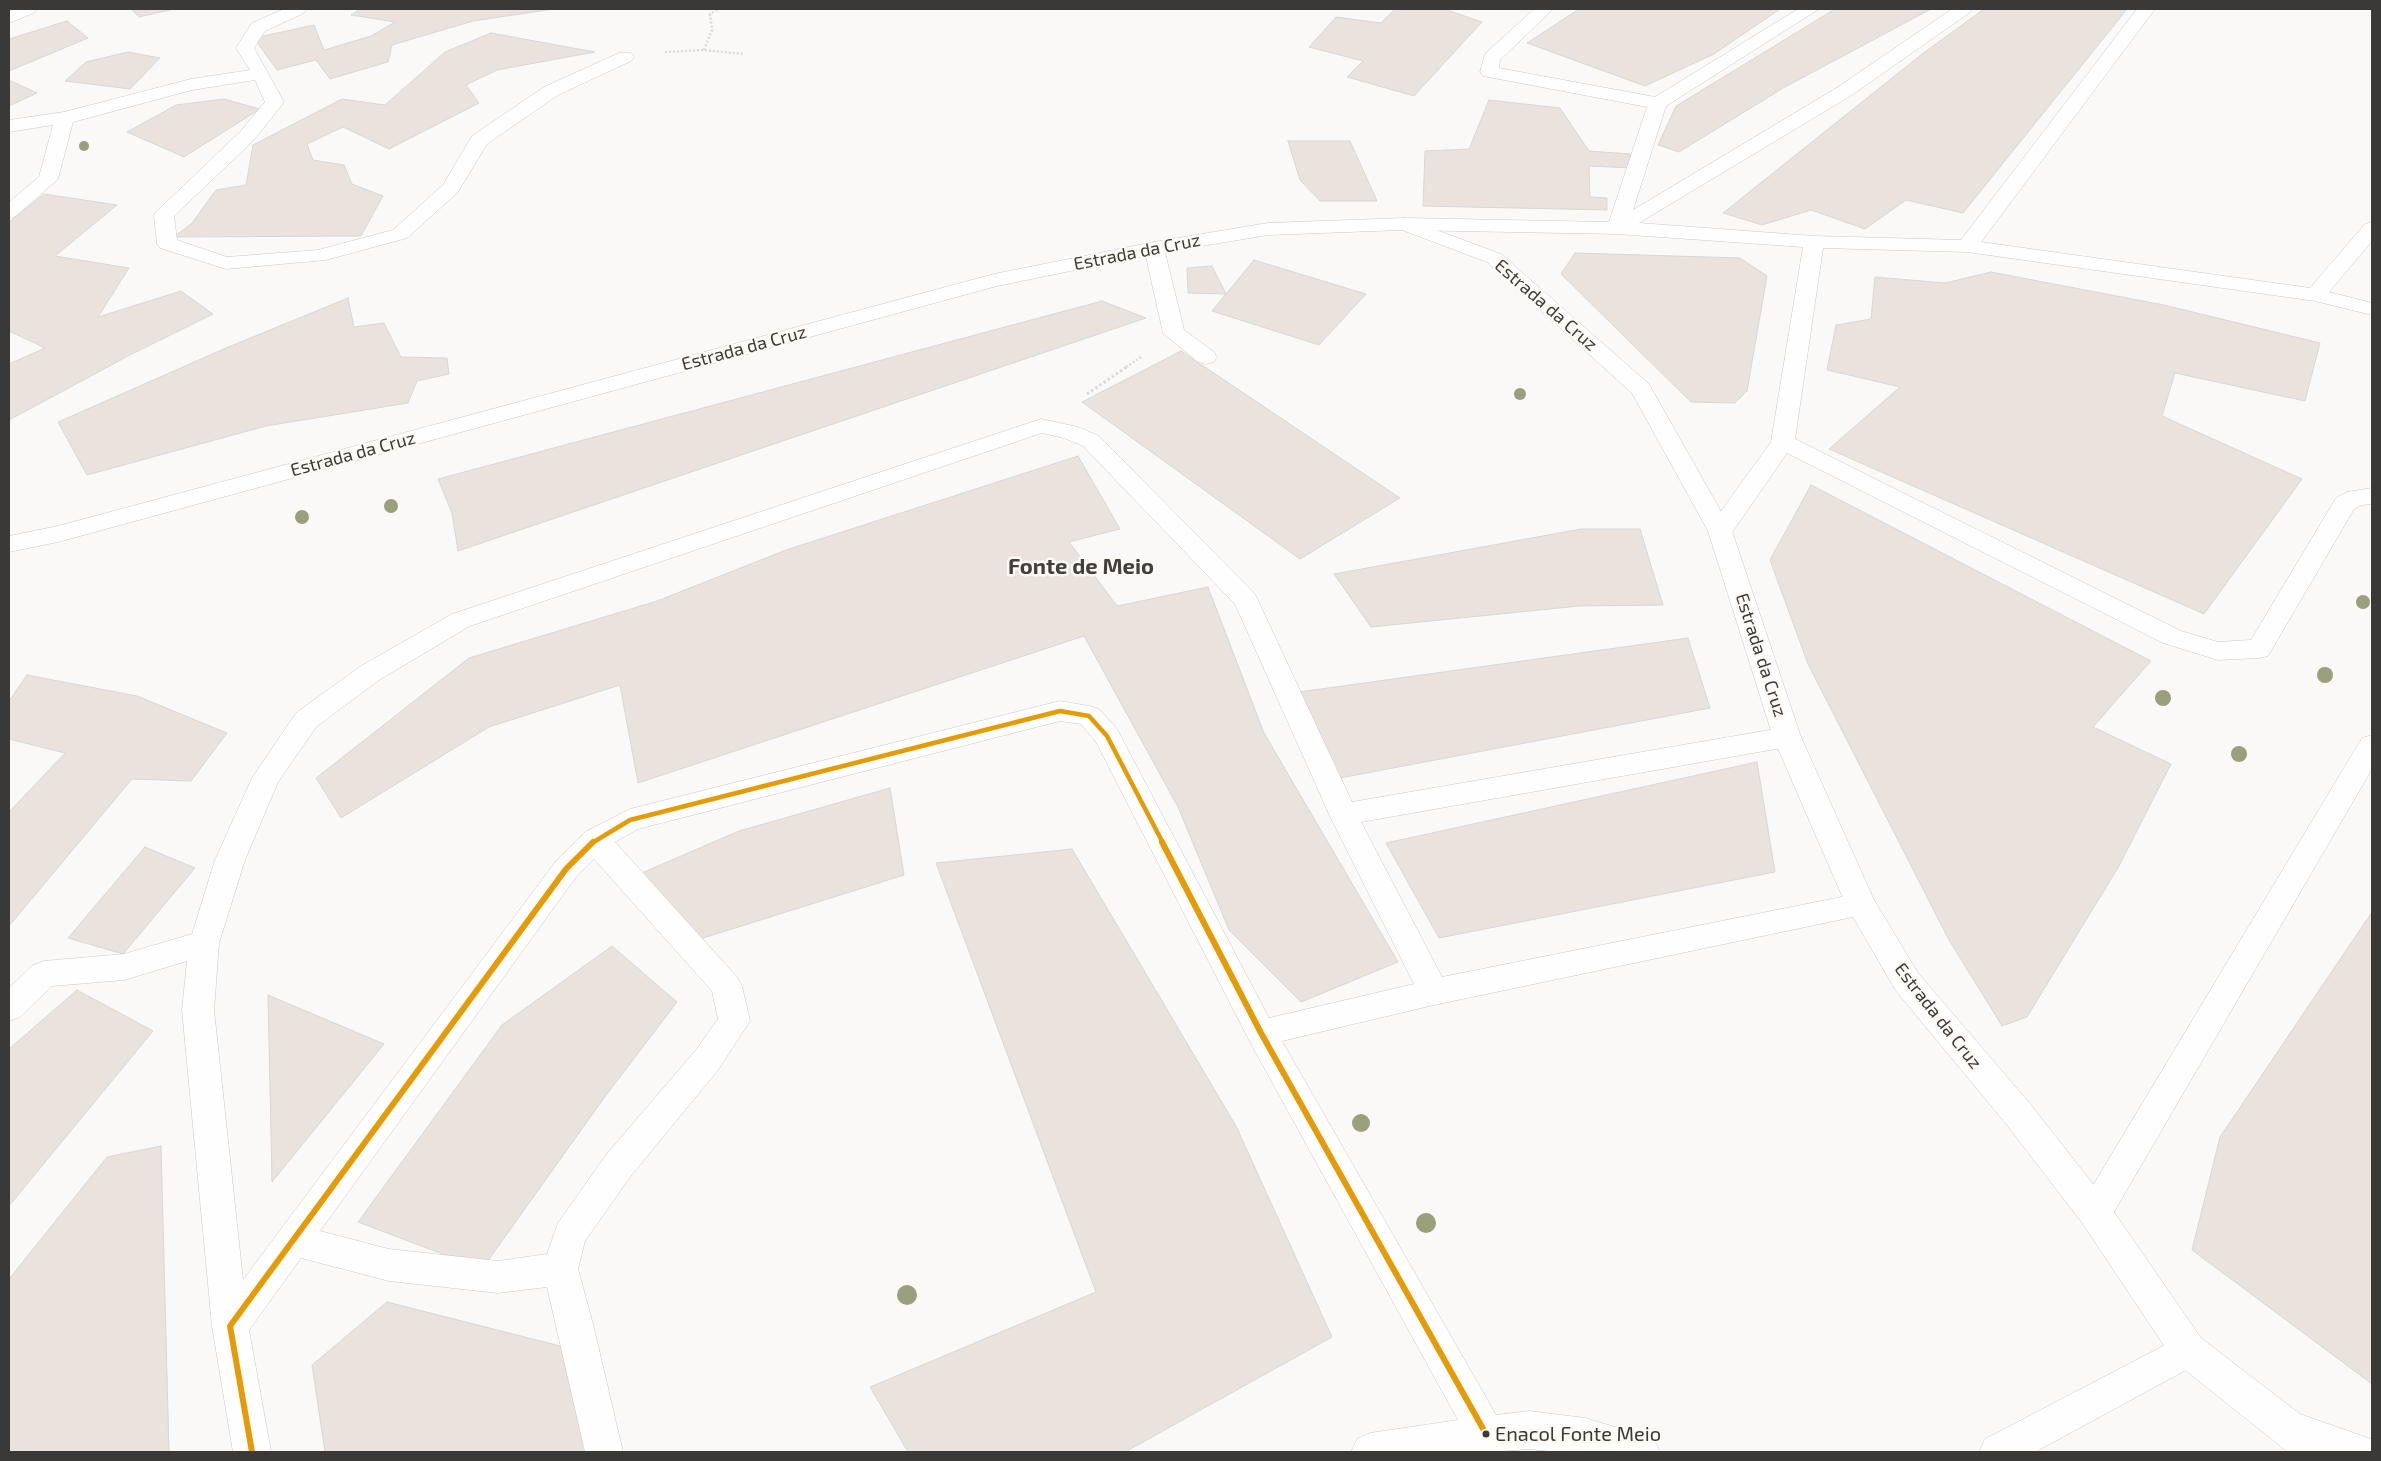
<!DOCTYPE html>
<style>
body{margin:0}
#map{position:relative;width:2381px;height:1461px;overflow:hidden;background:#fbf9f7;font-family:"Exo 2",sans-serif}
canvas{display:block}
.frame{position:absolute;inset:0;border:10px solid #3b3938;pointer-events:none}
</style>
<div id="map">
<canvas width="2381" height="1461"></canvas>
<div class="frame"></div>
</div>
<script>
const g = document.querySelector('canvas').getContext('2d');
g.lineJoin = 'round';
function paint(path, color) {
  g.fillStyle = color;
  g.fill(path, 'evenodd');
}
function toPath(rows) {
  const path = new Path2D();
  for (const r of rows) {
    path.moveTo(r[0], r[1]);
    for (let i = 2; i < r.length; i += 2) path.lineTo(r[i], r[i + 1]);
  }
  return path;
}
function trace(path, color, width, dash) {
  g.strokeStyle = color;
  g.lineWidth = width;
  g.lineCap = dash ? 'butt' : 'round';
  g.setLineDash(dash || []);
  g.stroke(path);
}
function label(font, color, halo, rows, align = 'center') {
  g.font = font + ' "Exo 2",sans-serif';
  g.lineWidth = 5;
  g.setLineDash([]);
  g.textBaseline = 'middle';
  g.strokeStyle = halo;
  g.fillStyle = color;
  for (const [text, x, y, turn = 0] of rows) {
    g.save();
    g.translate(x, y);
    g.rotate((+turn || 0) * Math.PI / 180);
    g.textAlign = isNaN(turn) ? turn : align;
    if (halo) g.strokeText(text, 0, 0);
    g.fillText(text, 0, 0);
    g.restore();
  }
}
const building = toPath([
 [131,9,174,9,139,17,131,9],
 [360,9,554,9,473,21,392,45,388,62,330,79,316,60,277,70,254,38,314,25,324,50,371,36,395,22,351,15,360,9],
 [1395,9,1444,9,1482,22,1414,96,1347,77,1363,61,1309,47,1336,17,1381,23,1395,9],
 [1579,9,1780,9,1714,54,1645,86,1527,43,1579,9],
 [1835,9,1931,9,1785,87,1679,152,1658,145,1676,106,1835,9],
 [1984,9,2127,9,1963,213,1906,200,1865,229,1811,210,1762,225,1723,213,1922,54,1984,9],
 [67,21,88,38,9,71,9,39,67,21],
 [491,33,595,52,497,70,466,85,479,103,389,149,343,127,307,144,313,160,344,165,352,184,383,196,361,236,174,237,192,223,216,190,246,185,253,145,342,99,385,105,445,52,491,33],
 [128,52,160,58,130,89,65,81,86,62,128,52],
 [9,80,37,93,9,106,9,80],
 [224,99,260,109,184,157,127,132,176,105,224,99],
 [1489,100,1560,108,1589,151,1631,154,1632,168,1589,166,1590,197,1607,198,1607,210,1423,206,1425,151,1469,149,1489,100],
 [1288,141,1350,141,1377,201,1320,201,1300,180,1288,141],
 [44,194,117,205,55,256,129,268,98,317,181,291,213,314,130,355,9,420,9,364,45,348,9,331,9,222,44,194],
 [1575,253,1740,258,1767,276,1747,391,1735,403,1691,402,1561,274,1575,253],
 [1254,260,1366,294,1319,345,1212,311,1254,260],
 [1212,266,1226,294,1188,293,1187,268,1212,266],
 [1991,272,2164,305,2320,343,2305,401,2175,373,2162,416,2302,479,2204,614,1829,449,1900,387,1827,370,1836,325,1871,319,1875,277,1945,283,1991,272],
 [348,298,354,327,384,323,401,357,447,358,449,374,417,381,408,403,266,426,87,475,58,422,226,348,348,298],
 [1102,301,1146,318,458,551,452,513,438,479,1102,301],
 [1181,351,1400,498,1300,559,1082,402,1181,351],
 [1078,456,1120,529,1069,542,1117,606,1208,587,1264,733,1398,962,1301,1002,1229,930,1178,807,1084,636,638,783,620,685,489,727,341,818,316,778,469,658,657,601,786,550,1078,456],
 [1811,485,2151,661,2093,727,2171,764,2119,866,2027,1017,2002,1026,1949,940,1808,664,1770,560,1811,485],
 [1581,529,1640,529,1663,605,1579,606,1371,627,1334,574,1581,529],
 [1688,638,1710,708,1335,779,1292,693,1688,638],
 [27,675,137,696,227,733,191,781,132,779,9,926,9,812,65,753,9,739,9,701,27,675],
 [1757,762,1775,872,1439,938,1386,843,1757,762],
 [890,788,904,875,700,939,630,878,739,831,890,788],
 [145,847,195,868,123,954,68,938,145,847],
 [1072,849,1236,1126,1332,1337,1125,1452,908,1452,870,1387,1096,1292,936,863,1072,849],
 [2372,912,2372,1384,2192,1250,2220,1137,2372,912],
 [612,946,677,1002,604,1098,482,1269,358,1222,502,1025,612,946],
 [77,990,153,1031,9,1206,9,1049,77,990],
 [268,995,384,1044,272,1182,268,995],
 [161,1146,169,1452,9,1452,9,1279,107,1157,161,1146],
 [387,1302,576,1350,587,1452,325,1452,312,1365,387,1302]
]);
paint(building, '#eae2dc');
trace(building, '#d8d7d5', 1);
const lane = toPath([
 [1154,242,1161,244,1164,248,1184,330,1214,352,1217,357,1214,362,1206,364,1198,362,1163,333,1144,248,1147,244,1154,242]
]);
const street = toPath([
 [15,9,37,9,34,13,9,23,9,11,15,9],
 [284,9,307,9,304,13,265,31,254,48,284,102,254,140,174,216,177,240,227,257,318,250,393,230,443,185,472,136,544,87,619,53,631,53,634,57,631,61,558,95,487,144,458,192,407,238,326,260,226,269,160,248,157,244,154,215,157,211,240,132,265,102,255,80,192,90,73,122,58,179,16,216,9,218,9,202,39,177,53,125,9,132,9,120,64,112,191,79,250,70,236,48,252,23,284,9],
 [1534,9,1553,9,1500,60,1499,68,1655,97,1798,9,1819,9,1666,106,1633,210,1838,87,1952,9,1972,9,1969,13,1852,95,1639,223,1814,236,1961,240,2137,9,2155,9,1981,242,2310,288,2365,224,2372,222,2372,241,2329,292,2372,303,2372,315,2315,301,1967,252,1823,248,1795,439,2181,631,2218,642,2251,640,2336,498,2347,492,2372,488,2372,504,2362,505,2354,509,2268,656,2259,658,2218,660,2163,643,1787,453,1729,537,1720,539,1711,537,1708,531,1711,525,1771,442,1803,247,1617,234,1404,230,1397,228,1394,224,1397,220,1404,218,1609,222,1647,107,1483,76,1480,72,1485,54,1534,9],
 [1041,419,1078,427,1099,436,1255,594,1352,802,1787,727,1797,730,1801,737,1797,744,1787,747,1361,822,1442,977,1861,893,1872,897,1876,905,1872,913,1434,1005,1282,1041,1496,1415,1529,1411,1585,1418,1654,1439,1660,1452,1558,1452,1529,1449,1490,1452,1351,1452,1357,1439,1370,1433,1458,1420,1250,1042,1096,742,1081,724,1060,721,638,829,615,842,737,977,742,986,750,1021,718,1070,630,1177,585,1241,578,1269,593,1324,623,1452,585,1452,547,1287,498,1293,389,1281,301,1258,249,1330,271,1452,233,1452,212,1326,182,1010,187,961,124,980,52,986,20,1017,9,1021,9,988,33,965,44,961,124,954,192,934,215,860,252,778,296,713,361,666,452,614,1041,419],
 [1042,433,1064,438,1083,446,1235,604,1329,814,1414,984,1269,1018,1117,729,1099,709,1089,706,1060,701,630,809,585,832,556,861,243,1280,214,1010,219,943,245,860,278,782,316,727,379,680,470,626,1042,433],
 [594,859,712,991,718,1019,696,1050,606,1155,558,1223,547,1254,498,1261,389,1249,320,1231,576,877,594,859],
 [2372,735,2372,769,2107,1224,2095,1229,2083,1224,2078,1213,2083,1202,2362,738,2372,735],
 [2188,1333,2201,1338,2206,1350,2201,1362,2035,1452,1979,1452,1985,1439,2188,1333]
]);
const secondary = toPath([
 [1404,218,1501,254,1649,384,1732,531,1801,737,1874,900,1918,973,2031,1105,2107,1202,2201,1338,2300,1414,2371,1439,2372,1452,2288,1452,2175,1362,2083,1224,2007,1125,1896,991,1846,905,1773,737,1708,531,1632,393,1487,262,1402,230,1268,235,1154,254,997,286,58,542,9,552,9,536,58,526,994,274,1154,242,1268,223,1404,218]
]);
trace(lane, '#cac8c6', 1);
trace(street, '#cac8c6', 1);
trace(secondary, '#cac8c6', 1);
trace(toPath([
 [704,50,712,30,710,14,718,9],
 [665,52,704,50,744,54],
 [1126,367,1141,357]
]), '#dadada', 2.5, [2, 2]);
trace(toPath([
 [1087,394,1128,366]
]), '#dadada', 3, [2.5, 2.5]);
paint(lane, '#fefefe');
paint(street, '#fefefe');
paint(secondary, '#fefefe');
trace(toPath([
 [592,843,630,820,1060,711,1089,716,1107,736,1163,843]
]), '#e49b06', 4.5);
trace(toPath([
 [1162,842,1261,1033,1486,1434],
 [252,1452,230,1326,566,869,593,842]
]), '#e49b06', 6);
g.fillStyle = '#9a9f7c';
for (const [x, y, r] of [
 [84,146,5],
 [1520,394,6],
 [391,506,7],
 [302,517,7],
 [2363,602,7],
 [2325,675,8],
 [2163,698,8],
 [2239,754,8],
 [1361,1123,9],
 [1426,1223,10],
 [907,1295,10]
]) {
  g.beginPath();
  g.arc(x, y, r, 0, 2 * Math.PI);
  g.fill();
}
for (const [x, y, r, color] of [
 [1486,1434,4.5,"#3b3938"]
]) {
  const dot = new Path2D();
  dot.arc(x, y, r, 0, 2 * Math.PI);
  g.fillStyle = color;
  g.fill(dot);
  trace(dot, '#fdfaf5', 2);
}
label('18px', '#3b3938', '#fdfaf5', [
 ["Estrada da Cruz",1137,252,-11],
 ["Estrada da Cruz",1546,305,41],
 ["Estrada da Cruz",744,348,-15],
 ["Estrada da Cruz",353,454,-15],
 ["Estrada da Cruz",1761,655,72],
 ["Estrada da Cruz",1938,1016,52]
]);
label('20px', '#3b3938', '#fdfaf5', [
 ["Enacol Fonte Meio",1495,1434]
], 'left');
label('bold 22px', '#423f3c', '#fdfaf5', [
 ["Fonte de Meio",1081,567]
]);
</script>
